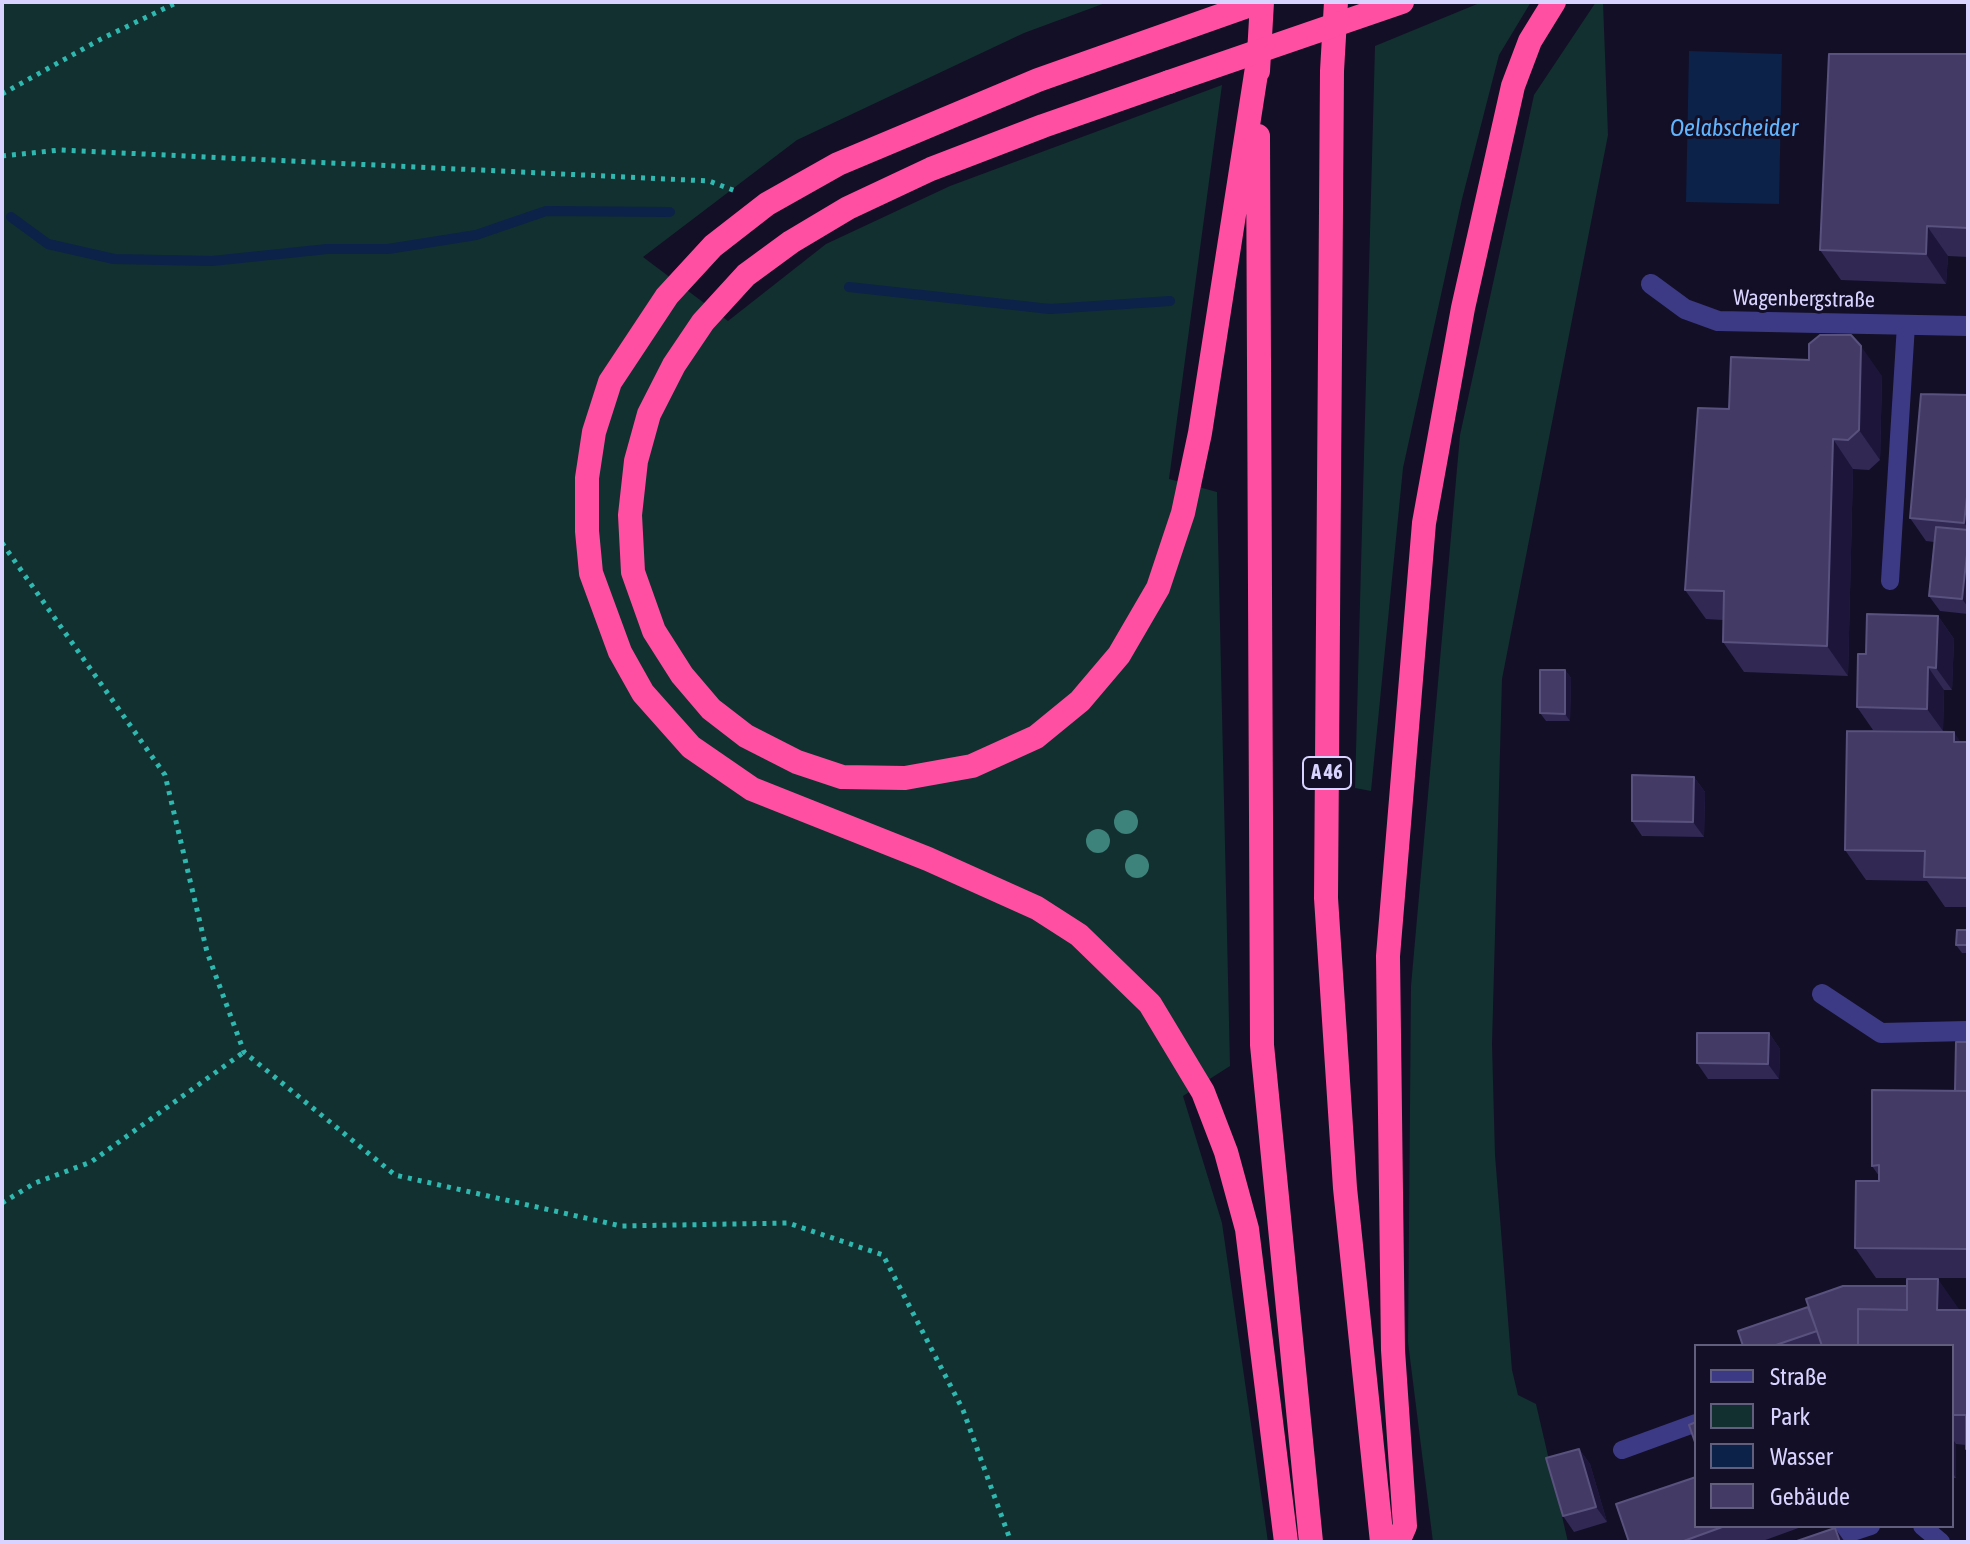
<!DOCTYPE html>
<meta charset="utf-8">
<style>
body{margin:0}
#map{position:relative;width:1970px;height:1544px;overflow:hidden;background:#130f26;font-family:"Asap Condensed",sans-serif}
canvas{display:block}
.frame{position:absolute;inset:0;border:4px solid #d9d4ff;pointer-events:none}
.legend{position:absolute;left:1694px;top:1344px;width:260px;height:184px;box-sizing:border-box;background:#130f26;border:2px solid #625e7d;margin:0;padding:10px 14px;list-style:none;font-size:24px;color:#d9d4ff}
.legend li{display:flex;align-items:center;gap:16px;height:40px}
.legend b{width:40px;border:2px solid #625e7d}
</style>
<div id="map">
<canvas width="1970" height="1544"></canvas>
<div class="frame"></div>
<ul class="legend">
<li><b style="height:10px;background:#3d3a85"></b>Straße</li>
<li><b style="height:22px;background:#12302f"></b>Park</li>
<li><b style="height:22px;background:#0c2248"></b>Wasser</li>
<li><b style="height:22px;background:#433a66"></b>Gebäude</li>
</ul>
</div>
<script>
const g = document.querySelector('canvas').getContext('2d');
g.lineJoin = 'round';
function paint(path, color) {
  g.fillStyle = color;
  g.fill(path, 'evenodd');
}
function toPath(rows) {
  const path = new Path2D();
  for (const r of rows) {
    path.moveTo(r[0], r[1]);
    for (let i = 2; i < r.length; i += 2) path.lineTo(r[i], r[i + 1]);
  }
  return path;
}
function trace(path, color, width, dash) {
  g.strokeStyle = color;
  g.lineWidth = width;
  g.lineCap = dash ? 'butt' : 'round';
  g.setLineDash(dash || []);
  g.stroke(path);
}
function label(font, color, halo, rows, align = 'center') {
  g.font = font + ' "Asap Condensed",sans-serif';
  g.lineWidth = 6;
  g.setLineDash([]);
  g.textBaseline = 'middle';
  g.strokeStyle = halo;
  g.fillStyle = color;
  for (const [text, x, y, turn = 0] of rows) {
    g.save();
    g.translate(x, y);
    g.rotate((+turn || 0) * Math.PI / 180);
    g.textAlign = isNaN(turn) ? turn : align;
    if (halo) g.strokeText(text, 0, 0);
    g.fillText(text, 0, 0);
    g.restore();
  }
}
paint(toPath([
 [2,2,1108,2,1024,33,797,140,643,257,728,321,826,244,950,186,1222,85,1169,479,1217,492,1230,1066,1183,1096,1222,1223,1268,1542,2,1542],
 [1482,2,1531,2,1499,55,1462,199,1403,468,1371,791,1355,788,1375,46],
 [1596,2,1603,2,1608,135,1502,679,1492,1044,1495,1155,1512,1370,1518,1395,1536,1404,1568,1542,1433,1542,1408,1342,1411,986,1460,435,1534,95]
]), '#12302f');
paint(toPath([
 [1689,51,1782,54,1779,204,1686,202]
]), '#0c2248');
trace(toPath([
 [11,217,48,244,114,259,212,261,327,249,388,249,476,235,546,211,670,212],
 [849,287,1050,309,1170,301]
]), '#0c2248', 10);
trace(toPath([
 [2,94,101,39,178,2],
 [2,156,60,150,709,181,738,192],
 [2,543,165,775,207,952,244,1052,395,1175,621,1226,788,1223,883,1255,963,1410,1011,1542],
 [2,1203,35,1183,91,1162,244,1052]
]), '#2fb8b0', 5, [4, 6]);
trace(toPath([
 [1890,581,1906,325],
 [1622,1450,1696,1423],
 [1922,1526,1941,1542],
 [1822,1542,1871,1526]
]), '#3d3a85', 18);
trace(toPath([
 [1651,284,1685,309,1718,321,1968,326],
 [1822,994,1881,1033,1968,1031]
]), '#3d3a85', 20);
trace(toPath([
 [1259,2,1038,80,838,164,767,204,713,246,667,296,610,382,594,432,587,478,587,531,591,573,620,652,643,693,691,747,752,789,928,859,1037,908,1079,935,1150,1004,1203,1092,1226,1152,1247,1229,1286,1542],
 [1336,2,1332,71,1326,898,1345,1188,1382,1542],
 [1258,71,1262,2],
 [1169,82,1043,126,931,169,848,208,791,242,746,275,703,322,674,365,649,414,636,461,630,515,633,572,654,631,682,675,711,709,746,736,797,762,842,777,905,778,972,766,1036,737,1080,701,1119,655,1158,588,1183,513,1200,433,1258,61],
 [1258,136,1262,1045,1311,1542],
 [1398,1542,1405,1526,1393,1350,1388,956,1424,523,1463,308,1513,86,1530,41,1554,2]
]), '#ff4fa3', 24);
trace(toPath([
 [1169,82,1402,2]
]), '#ff4fa3', 24);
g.fillStyle = '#3d827b';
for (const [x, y] of [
 [1126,822],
 [1098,841],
 [1137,866]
]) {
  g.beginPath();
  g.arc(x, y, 12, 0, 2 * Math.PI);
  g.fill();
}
paint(toPath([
 [1968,54,1968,257,1948,256,1946,284,1841,280,1820,250],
 [1882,376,1880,460,1869,470,1853,469,1848,676,1744,672,1723,642,1723,620,1706,619,1685,590],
 [1968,395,1968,614,1940,611,1929,596,1934,542,1926,541,1910,518],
 [1938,616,1954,639,1952,690,1944,690,1943,731,1873,730,1857,707,1866,654],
 [1565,670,1571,678,1570,721,1546,721,1540,713],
 [1961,742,1968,742,1968,907,1945,907,1927,881,1866,880,1845,850],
 [1694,777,1705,792,1704,837,1642,836,1632,821],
 [1968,930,1968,953,1962,953,1956,945],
 [1769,1033,1780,1049,1779,1079,1708,1079,1697,1063],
 [1968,1042,1968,1278,1876,1278,1855,1248,1879,1181,1879,1176,1872,1166,1955,1091],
 [1959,1309,1959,1310,1968,1310,1968,1451,1966,1445,1956,1444,1956,1478,1952,1478,1952,1346,1743,1346,1738,1331],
 [1579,1449,1590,1464,1607,1522,1574,1532,1563,1516],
 [1696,1526,1804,1526,1760,1542,1629,1542]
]), '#312854');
paint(toPath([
 [1927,226,1948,256,1946,284,1926,254],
 [1861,346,1882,376,1880,460,1859,430],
 [1833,439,1853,469,1848,676,1827,646],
 [1968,488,1968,528,1964,523],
 [1968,545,1968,607,1962,599],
 [1938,616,1954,639,1952,690,1936,668],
 [1928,667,1944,690,1943,731,1927,709],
 [1565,670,1571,678,1570,721,1565,714],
 [1954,732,1968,753,1954,742],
 [1694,777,1705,792,1704,837,1693,822],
 [1769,1033,1780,1049,1779,1079,1768,1064],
 [1938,1279,1959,1309,1958,1340,1937,1310],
 [1952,1438,1956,1444,1956,1478,1952,1472],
 [1579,1449,1590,1464,1607,1522,1596,1507],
 [1835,1528,1845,1542,1840,1542]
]), '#1d163a');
const building = toPath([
 [1829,54,1968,54,1968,228,1927,226,1926,254,1820,250,1829,54],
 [1820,335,1851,335,1861,346,1859,430,1848,440,1833,439,1827,646,1723,642,1724,591,1685,590,1698,408,1729,409,1731,357,1809,360,1809,344,1820,335],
 [1921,394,1968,395,1968,488,1964,523,1910,518,1921,394],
 [1936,527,1968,530,1968,545,1962,599,1929,596,1936,527],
 [1867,614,1938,616,1936,668,1928,667,1927,709,1857,707,1858,654,1866,654,1867,614],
 [1540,670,1565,670,1565,714,1540,713,1540,670],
 [1847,731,1954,732,1954,742,1968,742,1968,878,1924,877,1925,851,1845,850,1847,731],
 [1632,775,1694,777,1693,822,1632,821,1632,775],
 [1957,930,1968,930,1968,945,1956,945,1957,930],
 [1697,1033,1769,1033,1768,1064,1697,1063,1697,1033],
 [1956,1042,1968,1042,1968,1091,1955,1091,1956,1042],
 [1872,1090,1968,1091,1968,1249,1855,1248,1856,1181,1879,1181,1879,1165,1872,1166,1872,1090],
 [1907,1279,1938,1279,1937,1310,1968,1310,1968,1449,1966,1449,1966,1415,1952,1415,1952,1346,1858,1346,1858,1309,1907,1310,1907,1279],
 [1843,1286,1907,1286,1907,1310,1858,1309,1858,1346,1822,1346,1806,1299,1843,1286],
 [1808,1307,1817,1331,1773,1346,1743,1346,1738,1331,1808,1307],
 [1696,1422,1696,1445,1689,1425,1696,1422],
 [1579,1449,1596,1507,1563,1516,1546,1458,1579,1449],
 [1696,1477,1696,1526,1725,1526,1681,1542,1629,1542,1616,1504,1696,1477],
 [1835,1528,1840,1542,1794,1542,1835,1528]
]);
paint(building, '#433a66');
trace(building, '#5a527e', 2);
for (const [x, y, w] of [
 [1327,773,48]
]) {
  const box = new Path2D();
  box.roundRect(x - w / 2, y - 16, w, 32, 6);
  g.fillStyle = '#130f26';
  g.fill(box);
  trace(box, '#d9d4ff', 2);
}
label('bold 20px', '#d9d4ff', null, [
 ["A 46",1327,773]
]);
label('22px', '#d9d4ff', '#130f26', [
 ["Wagenbergstraße",1804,299,1]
]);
label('italic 24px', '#62b6ff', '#130f26', [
 ["Oelabscheider",1734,128]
]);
</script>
